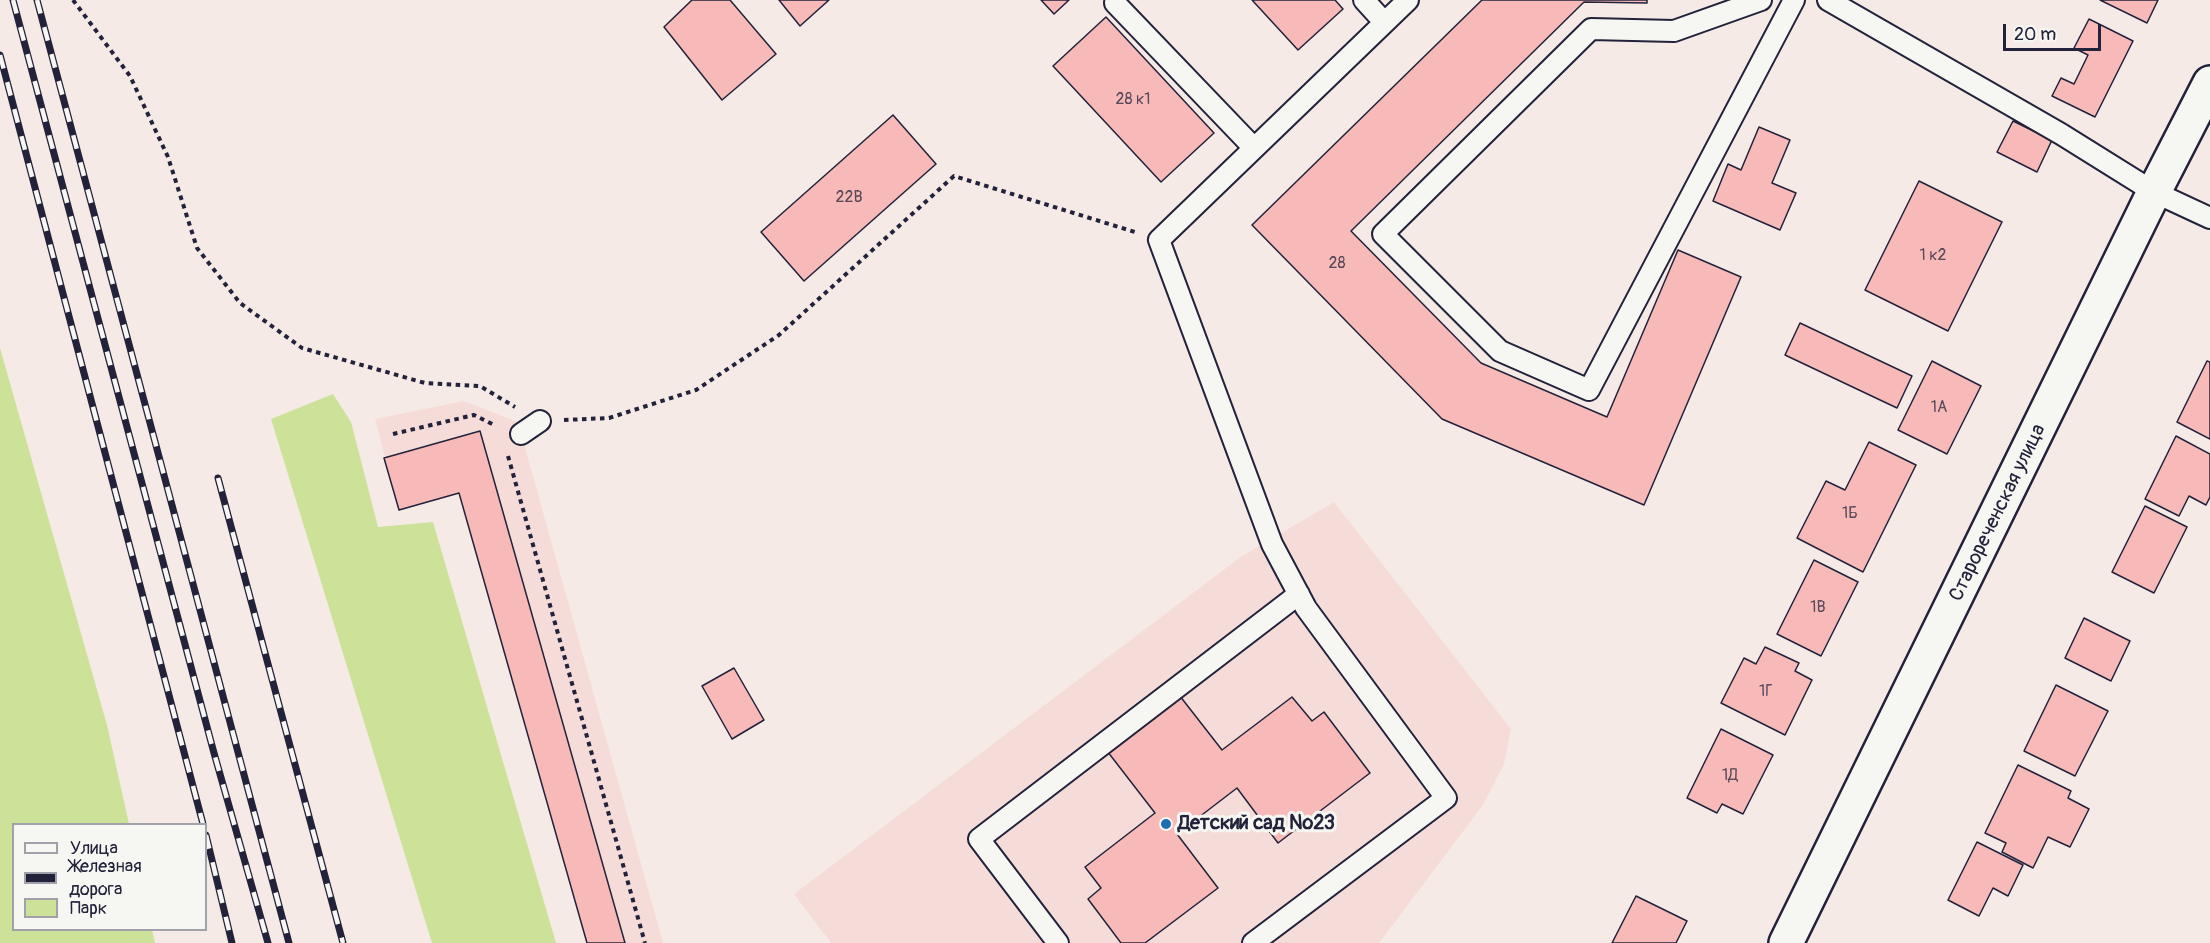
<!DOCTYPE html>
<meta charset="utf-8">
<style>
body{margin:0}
#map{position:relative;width:2210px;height:943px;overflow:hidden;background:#f6eae7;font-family:Pangolin,sans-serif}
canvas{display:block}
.legend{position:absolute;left:12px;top:823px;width:195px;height:108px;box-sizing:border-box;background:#f6f6f2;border:2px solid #a1a1a9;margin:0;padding:8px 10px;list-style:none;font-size:18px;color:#22223b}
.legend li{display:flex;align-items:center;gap:12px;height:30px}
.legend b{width:30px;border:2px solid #a1a1a9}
.scale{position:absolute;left:2003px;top:24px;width:98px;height:27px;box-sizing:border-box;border:3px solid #22223b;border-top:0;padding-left:8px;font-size:18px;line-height:21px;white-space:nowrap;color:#22223b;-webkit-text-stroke:4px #f6f6f2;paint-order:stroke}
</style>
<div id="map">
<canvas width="2210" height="943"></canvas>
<ul class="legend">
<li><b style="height:8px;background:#f6f6f2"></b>Улица</li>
<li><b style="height:8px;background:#22223b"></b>Железная дорога</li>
<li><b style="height:16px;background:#cce298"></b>Парк</li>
</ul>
<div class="scale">20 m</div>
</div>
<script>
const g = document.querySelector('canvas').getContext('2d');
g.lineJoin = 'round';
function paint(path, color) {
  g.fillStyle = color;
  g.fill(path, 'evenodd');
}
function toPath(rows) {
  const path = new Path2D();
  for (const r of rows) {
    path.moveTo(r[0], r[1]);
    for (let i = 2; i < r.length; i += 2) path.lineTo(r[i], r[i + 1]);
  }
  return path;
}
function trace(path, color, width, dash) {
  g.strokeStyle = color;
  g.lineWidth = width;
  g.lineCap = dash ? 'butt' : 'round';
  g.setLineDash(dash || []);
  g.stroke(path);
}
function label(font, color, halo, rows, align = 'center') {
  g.font = font + ' Pangolin,sans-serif';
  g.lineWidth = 6;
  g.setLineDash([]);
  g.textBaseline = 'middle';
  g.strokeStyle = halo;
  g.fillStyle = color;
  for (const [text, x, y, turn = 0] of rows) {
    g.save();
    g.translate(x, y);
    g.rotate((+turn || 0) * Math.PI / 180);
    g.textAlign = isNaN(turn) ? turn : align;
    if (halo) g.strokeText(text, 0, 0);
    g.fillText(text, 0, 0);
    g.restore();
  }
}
paint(toPath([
 [464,401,518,422,663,943,587,943,459,494,399,510,375,419],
 [1334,502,1511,729,1504,764,1483,805,1379,943,831,943,794,894,1242,556]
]), '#f6dcd9');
paint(toPath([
 [0,348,107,725,129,824,14,824,14,930,152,930,155,943,0,943],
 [333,394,351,422,378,527,433,522,556,943,432,943,271,419]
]), '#cce298');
const building = toPath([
 [692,0,730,0,776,54,722,100,664,27,692,0],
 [779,0,829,0,800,26,779,0],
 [1041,0,1069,0,1054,14,1041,0],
 [1252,0,1335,0,1343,9,1298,50,1252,0],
 [1482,0,1647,0,1647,3,1584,2,1351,231,1481,363,1607,417,1678,250,1741,277,1644,505,1442,419,1252,225,1482,0],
 [2100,0,2158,0,2147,23,2100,0],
 [1106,17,1214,133,1161,182,1053,66,1106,17],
 [2089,19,2133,41,2095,117,2052,96,2061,78,2074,84,2088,55,2074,48,2089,19],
 [893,115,936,164,804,281,761,232,893,115],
 [2013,121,2052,140,2037,172,1997,152,2013,121],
 [1759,127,1790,140,1772,183,1796,193,1780,230,1713,201,1728,164,1741,170,1759,127],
 [1919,181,2002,222,1948,331,1865,290,1919,181],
 [1800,323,1912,376,1897,408,1785,355,1800,323],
 [1932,361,1981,386,1947,454,1898,430,1932,361],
 [2207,361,2210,362,2210,439,2177,422,2207,361],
 [480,431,625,943,587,943,459,493,399,510,384,458,480,431],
 [2176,436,2210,454,2210,497,2206,505,2189,496,2179,516,2145,499,2176,436],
 [1869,442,1916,465,1863,572,1797,538,1826,481,1845,490,1869,442],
 [2145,506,2187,527,2154,593,2112,572,2145,506],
 [1814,560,1858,582,1821,656,1777,634,1814,560],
 [2084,618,2130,641,2111,681,2065,658,2084,618],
 [1765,647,1799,663,1795,671,1812,680,1785,735,1721,703,1744,658,1756,664,1765,647],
 [734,668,764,720,732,739,702,686,734,668],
 [2056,685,2108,711,2075,776,2024,751,2056,685],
 [1176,691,1222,750,1292,697,1312,721,1324,712,1370,773,1278,843,1237,788,1177,834,1218,888,1145,943,1121,943,1088,899,1101,888,1085,867,1155,813,1104,747,1176,691],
 [1721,729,1773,755,1743,814,1722,804,1717,813,1687,798,1721,729],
 [2018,765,2071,791,2068,798,2089,809,2070,847,2048,837,2033,868,2002,852,2006,843,1985,833,2018,765],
 [1977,842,2023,865,2008,896,1993,888,1979,916,1948,900,1977,842],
 [1636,896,1687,921,1676,943,1612,943,1636,896]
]);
paint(building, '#f7bab9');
trace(building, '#22223b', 1.5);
const service = toPath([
 [1364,0,1384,22],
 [1761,0,1674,31,1591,29,1383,234,1500,351,1589,390,1794,0],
 [1828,0,2061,134,2154,192,2210,218],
 [1115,3,1253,147],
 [521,434,540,421],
 [1058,943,979,839,1299,594],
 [1253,943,1446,798,1306,608,1272,544,1159,240,1408,0]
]);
const tertiary = toPath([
 [1786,943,2154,192,2210,83]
]);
trace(service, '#22223b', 24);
trace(tertiary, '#22223b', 38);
trace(toPath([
 [73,0,130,76,168,157,197,248,240,303,302,348,425,383,480,386,515,407],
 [564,420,609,418,696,390,779,335,954,176,1135,232],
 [393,434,474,415,496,426],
 [508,456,645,943]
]), '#22223b', 4, [4.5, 4.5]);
trace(service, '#f6f6f2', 20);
trace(tertiary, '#f6f6f2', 33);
const rail = toPath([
 [13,0,214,753,268,943],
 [37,0,289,943],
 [0,55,203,824],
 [218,478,343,943],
 [206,835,232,943]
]);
trace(rail, '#22223b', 7);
trace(rail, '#f6f6f2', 4.5, [14]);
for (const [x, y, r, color] of [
 [1166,824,6,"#1f6fb2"]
]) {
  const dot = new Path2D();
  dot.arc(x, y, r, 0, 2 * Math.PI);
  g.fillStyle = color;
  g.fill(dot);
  trace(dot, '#f6f6f2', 2);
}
label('16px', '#57485a', null, [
 ["28 к1",1133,100],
 ["22В",849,198],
 ["1 к2",1933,256],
 ["28",1337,264],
 ["1А",1939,408],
 ["1Б",1850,514],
 ["1В",1818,608],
 ["1Г",1766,692],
 ["1Д",1730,776]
]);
label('20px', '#22223b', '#f6f6f2', [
 ["Старореченская улица",1998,513,-64]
]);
label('bold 20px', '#22223b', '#f6f6f2', [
 ["Детский сад №23",1178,824]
], 'left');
</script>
